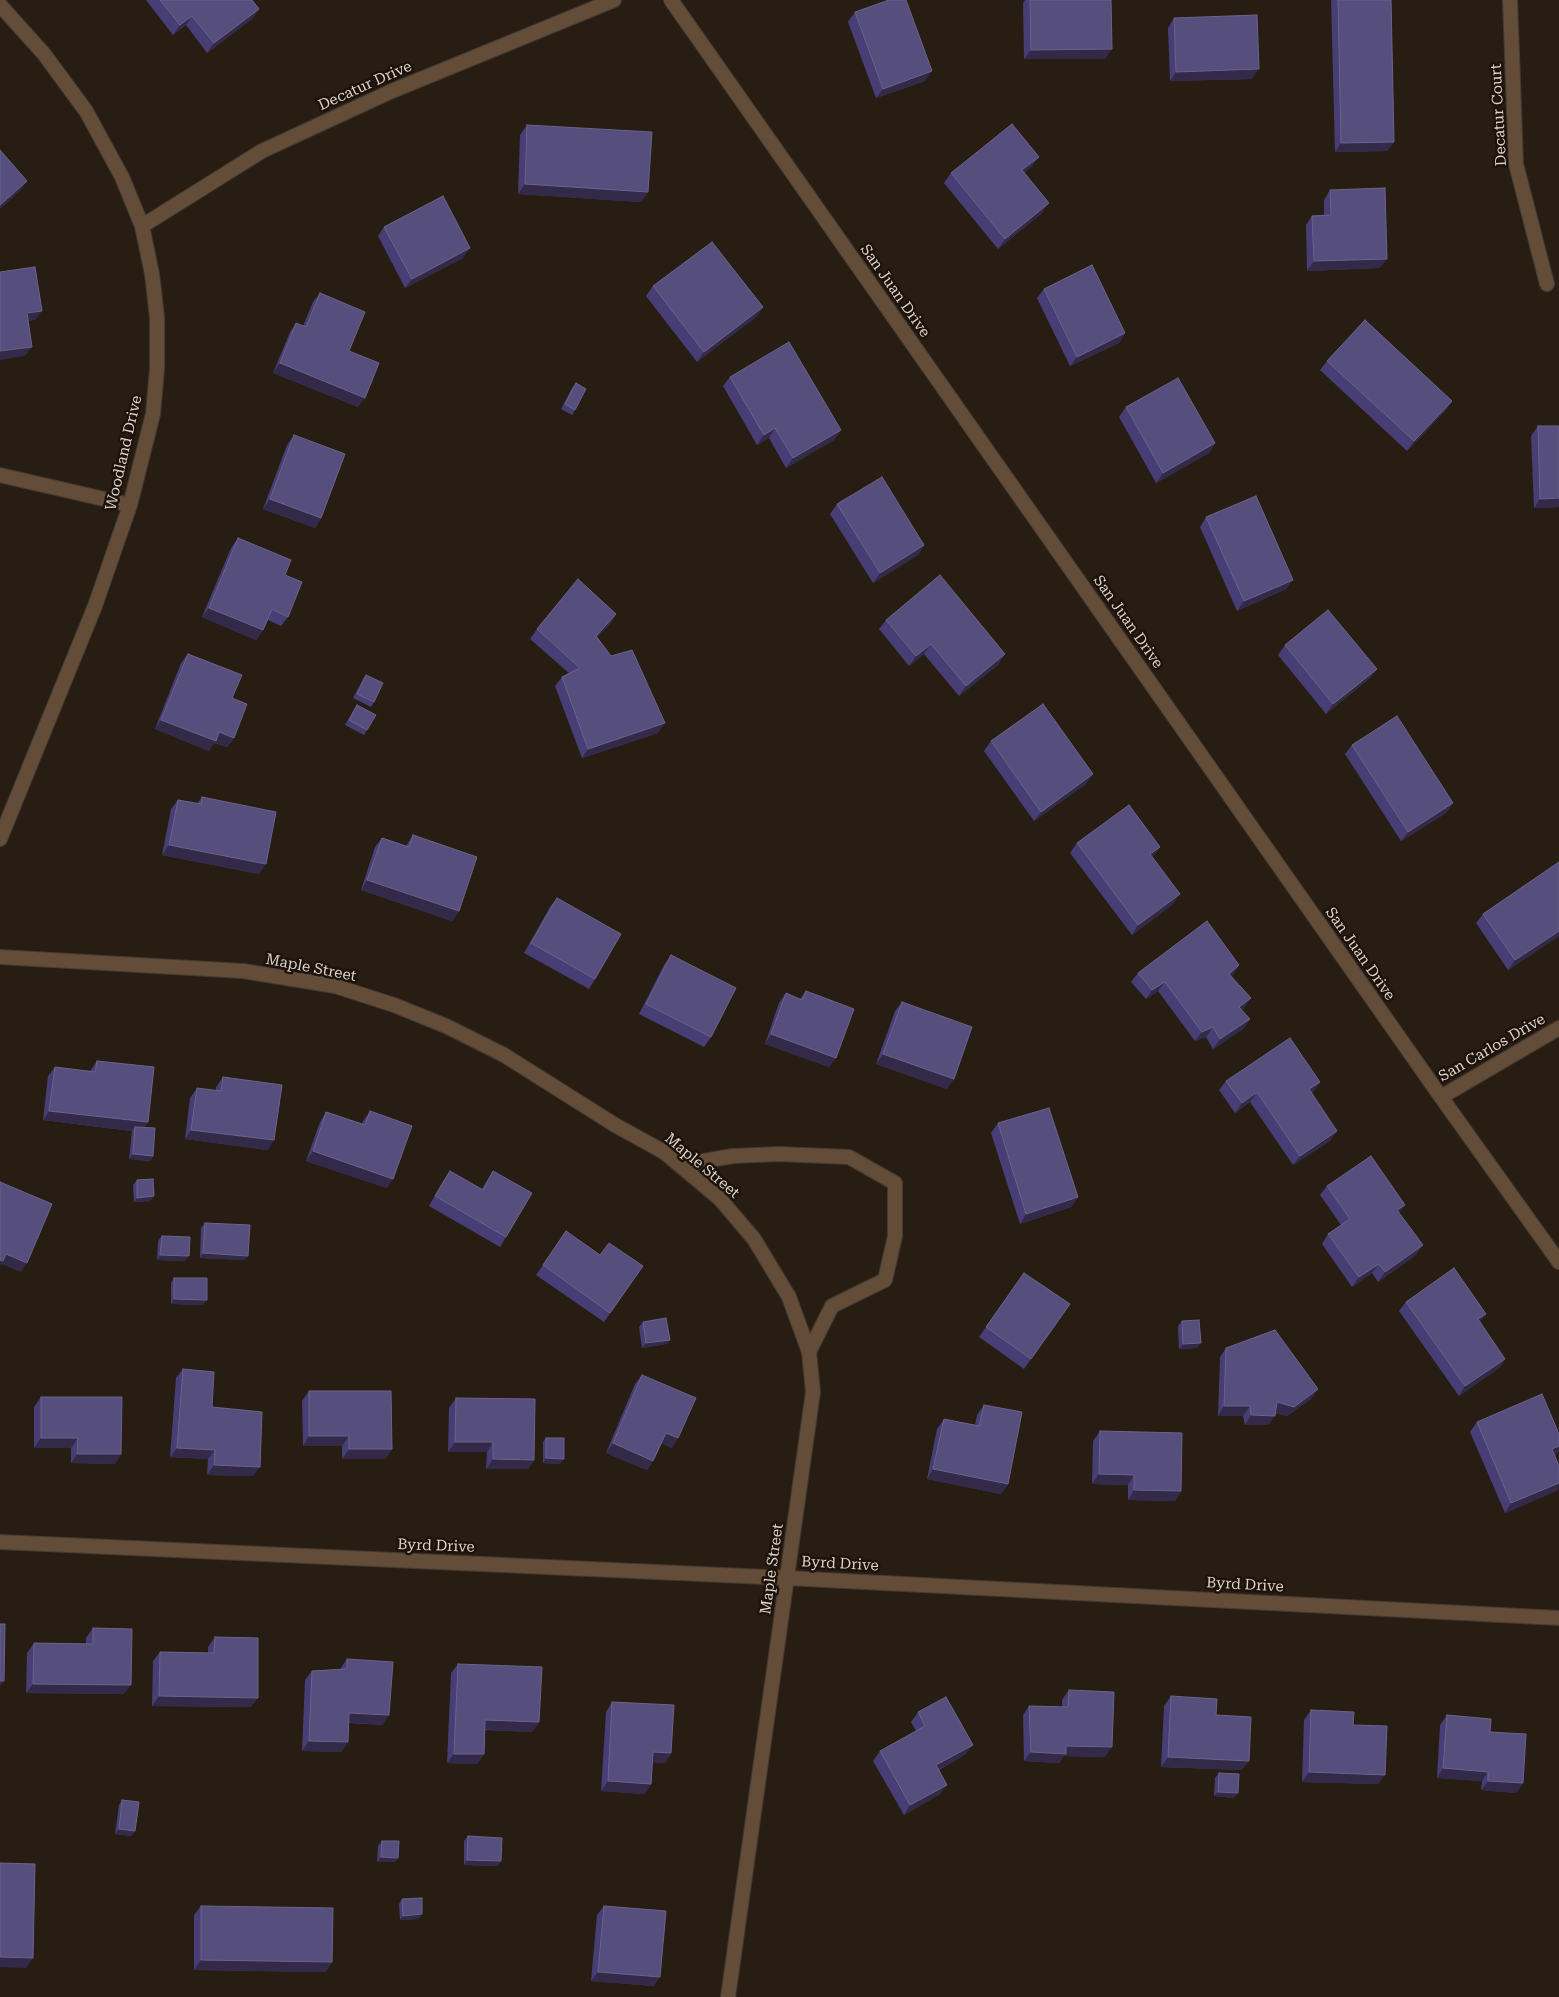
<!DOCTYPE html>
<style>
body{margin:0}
canvas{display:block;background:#271d13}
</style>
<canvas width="1559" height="1997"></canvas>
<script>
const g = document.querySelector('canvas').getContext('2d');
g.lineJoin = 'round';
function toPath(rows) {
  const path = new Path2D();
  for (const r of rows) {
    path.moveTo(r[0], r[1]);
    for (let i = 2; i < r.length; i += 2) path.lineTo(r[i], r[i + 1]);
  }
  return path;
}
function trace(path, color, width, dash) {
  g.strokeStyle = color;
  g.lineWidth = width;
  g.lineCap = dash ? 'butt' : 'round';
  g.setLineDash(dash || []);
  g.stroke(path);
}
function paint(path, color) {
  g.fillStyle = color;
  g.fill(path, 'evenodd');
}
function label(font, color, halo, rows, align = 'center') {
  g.font = font + ' "Roboto Serif",serif';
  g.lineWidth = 5;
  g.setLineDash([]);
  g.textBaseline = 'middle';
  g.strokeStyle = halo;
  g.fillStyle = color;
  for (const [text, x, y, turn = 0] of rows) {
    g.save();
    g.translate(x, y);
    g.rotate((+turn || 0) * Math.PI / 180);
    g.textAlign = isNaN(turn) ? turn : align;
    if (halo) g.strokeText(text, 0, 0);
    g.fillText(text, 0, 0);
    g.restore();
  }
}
const service = toPath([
 [681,1165,733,1156,779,1154,849,1157,895,1183,895,1236,885,1280,832,1306,809,1352]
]);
const minor = toPath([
 [671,0,1441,1097,1559,1262],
 [1510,0,1516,164,1547,284],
 [0,5,44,54,86,111,122,177,142,226,152,274,157,317,157,369,153,414,130,505,95,606,0,839],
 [142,226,262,151,392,91,614,0],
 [0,475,130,505],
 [0,957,243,971,335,986,394,1005,446,1026,504,1055,615,1125,664,1152,720,1199,754,1239,789,1297,809,1352,813,1392,728,1997],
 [1441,1097,1559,1028],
 [0,1542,787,1578,1559,1618]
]);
trace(service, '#443a31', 16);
trace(minor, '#443a31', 16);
trace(service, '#634c38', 14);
trace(minor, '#634c38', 14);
paint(toPath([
 [146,0,252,0,259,9,252,19,207,53,186,25,173,35],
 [1025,0,1111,0,1105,59,1024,59,1023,3],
 [1331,0,1391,0,1394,142,1387,151,1335,152],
 [855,12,925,81,876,98,848,22],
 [1174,18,1252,79,1170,81,1168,28],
 [527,125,648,192,641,202,518,194,520,135],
 [1032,166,1024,173,1042,213,998,249,944,183,951,173],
 [1330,190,1380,268,1307,271,1306,225,1312,216,1324,215,1324,200],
 [384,227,463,258,405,288,378,236],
 [653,286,763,307,756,317,697,362,646,296],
 [1044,289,1125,333,1119,343,1070,366,1037,298],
 [320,293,349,351,358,407,273,373,290,332,296,323,303,326,313,302],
 [1327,361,1452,401,1445,411,1407,451,1320,370],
 [730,377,841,430,834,440,786,468,769,438,757,445,723,386],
 [576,383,575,410,572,415,561,409,572,388],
 [1126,407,1215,443,1209,453,1156,483,1119,417],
 [1538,426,1559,426,1559,507,1534,508,1531,436],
 [294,435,321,518,315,528,263,509,287,445],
 [837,504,924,545,918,555,873,583,830,514],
 [1206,517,1286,589,1237,611,1200,527],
 [238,538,288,617,281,626,268,620,263,630,256,640,202,617,231,548],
 [616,614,610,624,597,637,658,733,582,758,555,686,562,677,569,673,530,639,537,629],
 [886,620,999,664,959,696,924,654,909,666,879,629],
 [1285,645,1377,669,1370,678,1326,714,1278,655],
 [188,654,232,698,234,738,227,747,214,743,209,751,155,729,181,663],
 [366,675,374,702,371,707,353,698,363,679],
 [357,705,367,730,364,735,345,725],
 [991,741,1086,784,1034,821,984,751],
 [1352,745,1453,803,1446,813,1401,841,1345,754],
 [202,797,259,874,162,855,171,809,178,800,197,804],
 [413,835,459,911,452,921,361,890,375,847,382,838,406,846],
 [1077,843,1160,847,1152,857,1173,904,1132,935,1070,853],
 [1559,862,1559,936,1508,970,1476,923,1483,914],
 [557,898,595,979,589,989,524,953,550,907],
 [671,955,711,1037,704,1047,639,1014,664,965],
 [1239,965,1231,976,1244,1008,1241,1010,1250,1019,1243,1029,1213,1049,1206,1037,1195,1041,1158,991,1146,999,1131,982,1138,973],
 [806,991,829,1067,765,1044,779,1003,786,993,800,999],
 [902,1002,947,1089,876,1064,895,1011],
 [97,1061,148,1122,144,1127,153,1156,150,1161,129,1159,132,1131,43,1120,48,1076,55,1067,90,1071],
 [223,1077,268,1150,185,1139,190,1098,197,1088,216,1091,216,1087],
 [1226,1081,1320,1082,1313,1092,1311,1093,1330,1141,1293,1165,1250,1102,1235,1113,1219,1090],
 [370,1111,387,1188,306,1161,320,1122,326,1112,362,1124,363,1121],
 [998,1123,1078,1197,1071,1207,1020,1224,991,1133],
 [450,1171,482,1189,493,1171,506,1237,500,1247,429,1206,443,1181],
 [137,1180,150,1201,134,1202,133,1185],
 [1327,1186,1399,1213,1416,1255,1378,1282,1372,1273,1352,1287,1322,1244,1328,1234,1341,1225,1320,1195],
 [205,1223,245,1260,200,1258,201,1228],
 [566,1231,600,1255,643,1266,604,1322,536,1275],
 [162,1236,185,1261,157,1260,158,1241],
 [1024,1273,1070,1304,1024,1369,979,1337],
 [174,1278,203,1305,171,1304,171,1283],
 [1406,1302,1480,1322,1505,1359,1499,1368,1459,1396,1399,1311],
 [1182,1321,1197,1348,1179,1349,1178,1326],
 [643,1322,670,1340,666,1344,642,1348,639,1327],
 [1226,1348,1318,1389,1311,1399,1287,1416,1276,1413,1268,1425,1245,1425,1243,1416,1218,1416,1220,1357],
 [183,1369,212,1407,253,1476,207,1475,208,1459,170,1457,176,1378],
 [642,1375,672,1448,661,1443,653,1461,647,1470,606,1453,635,1384],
 [309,1391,392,1449,385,1459,342,1459,342,1446,303,1446,302,1401],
 [41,1397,121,1454,115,1464,71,1463,71,1448,34,1448,34,1407],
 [456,1398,534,1460,528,1469,486,1469,487,1452,448,1452,449,1408],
 [984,1405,1008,1484,1001,1494,927,1479,937,1429,944,1419,975,1425,977,1415],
 [1477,1422,1557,1454,1554,1455,1558,1490,1505,1513,1470,1432],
 [1100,1431,1181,1491,1175,1501,1128,1500,1128,1485,1092,1484,1093,1441],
 [546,1438,560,1464,543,1463,543,1442],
 [93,1628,124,1694,26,1693,27,1653,34,1643,86,1644,86,1638],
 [215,1637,251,1707,152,1706,153,1661,160,1652,208,1653,208,1647],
 [347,1659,383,1725,349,1723,348,1742,341,1752,302,1751,305,1680,312,1671,340,1669],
 [458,1664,539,1722,532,1732,485,1730,484,1754,477,1764,447,1763,451,1673],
 [1069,1690,1105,1757,1064,1756,1059,1763,1024,1761,1023,1715,1029,1706,1062,1707,1062,1700],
 [1171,1696,1216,1715,1242,1770,1161,1767,1164,1706],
 [612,1702,671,1753,665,1763,652,1762,651,1784,644,1794,601,1791,606,1712],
 [1311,1710,1353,1725,1378,1784,1302,1782,1304,1720],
 [918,1712,966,1754,939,1770,940,1794,904,1815,873,1761,880,1751,916,1731,911,1722],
 [1447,1715,1490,1732,1523,1783,1516,1793,1481,1790,1482,1781,1437,1778,1440,1725],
 [1219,1773,1234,1798,1214,1796,1215,1778],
 [122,1800,132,1836,115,1834,119,1805],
 [468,1836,498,1866,464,1865,464,1841],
 [382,1841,395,1862,377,1862,378,1846],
 [402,1899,419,1919,400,1920,399,1904],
 [201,1906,326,1972,194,1970,194,1915],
 [604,1906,654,1986,591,1981,597,1915]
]), '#463e74');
paint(toPath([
 [259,9,252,19,207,53,214,43],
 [192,16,186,25,173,35,180,25],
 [1112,49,1105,59,1024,59,1031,50],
 [1259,69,1252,79,1170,81,1176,72],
 [932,71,925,81,876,98,883,89],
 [1394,142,1387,151,1335,152,1341,143],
 [1039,157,1032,166,1015,180,1022,170],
 [27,181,20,191,0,209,0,205],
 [525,184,648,192,641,202,518,194],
 [1049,203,1042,213,998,249,1005,239],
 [470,248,463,258,405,288,412,279],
 [1387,259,1380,268,1307,271,1314,261],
 [763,307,756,317,697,362,704,352],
 [42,311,35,320,20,323,27,313],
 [1125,333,1119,343,1070,366,1077,357],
 [32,347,25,356,0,360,0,351],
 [280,363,365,398,358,407,273,373],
 [1452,401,1445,411,1407,451,1414,441],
 [775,428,769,438,757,445,764,435],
 [841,430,834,440,786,468,793,458],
 [1215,443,1209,453,1156,483,1163,473],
 [1559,498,1559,507,1534,508,1540,499],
 [270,499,321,518,315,528,263,509],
 [924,545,918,555,873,583,880,573],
 [1293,580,1286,589,1237,611,1244,601],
 [209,608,263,630,256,640,202,617],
 [616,614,610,624,589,646,596,636],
 [931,644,924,654,909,666,916,656],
 [1005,654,999,664,959,696,966,686],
 [1377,669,1370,678,1326,714,1333,704],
 [161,720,219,732,234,738,227,747,214,743,209,751,155,729],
 [665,723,658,733,582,758,588,749],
 [1093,774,1086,784,1034,821,1041,812],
 [1453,803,1446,813,1401,841,1408,832],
 [169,845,266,864,259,874,162,855],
 [1160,847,1153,856,1143,864,1150,854],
 [367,880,459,911,452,921,361,890],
 [1180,894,1173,904,1132,935,1138,925],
 [1559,931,1559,936,1508,970,1515,960],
 [1239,965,1233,975,1222,984,1229,974],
 [1165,982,1158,991,1146,999,1152,990],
 [1251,998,1244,1008,1232,1017,1239,1007],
 [1250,1019,1243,1029,1213,1049,1220,1039],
 [1213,1027,1206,1037,1195,1041,1202,1032],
 [771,1034,836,1058,829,1067,765,1044],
 [883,1054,954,1079,947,1089,876,1064],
 [1320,1082,1313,1092,1302,1099,1309,1089],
 [1257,1092,1250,1102,1235,1113,1242,1103],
 [49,1111,148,1122,141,1132,135,1127,132,1131,43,1120],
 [191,1130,274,1140,268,1150,185,1139],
 [1337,1131,1330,1141,1293,1165,1300,1156],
 [313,1151,393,1179,387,1188,306,1161],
 [133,1154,153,1156,150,1161,129,1159],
 [154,1196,150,1201,134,1202,137,1198],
 [1078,1197,1071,1207,1020,1224,1026,1214],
 [1405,1205,1398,1214,1397,1210],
 [1423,1245,1416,1255,1378,1282,1385,1272],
 [203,1253,248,1256,245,1260,200,1258],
 [6,1254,27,1263,21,1272,1,1264,0,1266,0,1260],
 [160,1255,189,1256,185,1261,157,1260],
 [1379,1264,1372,1273,1352,1287,1359,1277],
 [174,1299,207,1300,203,1305,171,1304],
 [1486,1314,1479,1323,1478,1319],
 [670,1340,666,1344,642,1348,646,1343],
 [1201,1343,1197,1348,1179,1349,1183,1344],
 [1505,1359,1499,1368,1459,1396,1465,1386],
 [1318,1389,1311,1399,1287,1416,1270,1412,1277,1402],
 [1224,1406,1250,1406,1243,1416,1218,1416],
 [1251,1415,1275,1416,1268,1425,1245,1425],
 [666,1433,678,1438,672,1448,659,1442],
 [309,1436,349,1436,342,1446,303,1446],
 [41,1438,78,1438,71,1448,34,1448],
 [455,1442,493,1442,487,1452,448,1452],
 [613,1443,653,1461,647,1470,606,1453],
 [1559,1446,1559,1451,1557,1454,1545,1458,1552,1449],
 [177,1448,215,1450,208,1459,170,1457],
 [349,1449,392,1449,385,1459,342,1459],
 [77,1454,121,1454,115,1464,71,1463],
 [546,1458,564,1459,560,1464,543,1463],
 [493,1459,534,1460,528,1469,486,1469],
 [214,1465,260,1467,253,1476,207,1475],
 [933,1469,1008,1484,1001,1494,927,1479],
 [1099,1474,1134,1475,1128,1485,1092,1484],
 [1559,1483,1558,1490,1505,1513,1511,1503],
 [1134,1490,1181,1491,1175,1501,1128,1500],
 [0,1681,4,1681,0,1686],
 [33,1684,131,1685,124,1694,26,1693],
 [159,1696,258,1698,251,1707,152,1706],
 [349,1713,389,1715,383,1725,343,1722],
 [485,1720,539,1722,532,1732,478,1729],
 [309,1741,348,1742,341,1752,302,1751],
 [973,1745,966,1754,929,1775,936,1765],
 [1066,1746,1112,1747,1105,1757,1064,1756,1059,1763,1024,1761,1031,1752],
 [653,1752,671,1753,665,1763,646,1762],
 [454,1754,484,1754,477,1764,447,1763],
 [1168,1757,1249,1761,1242,1770,1161,1767],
 [1443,1768,1488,1772,1482,1781,1437,1778],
 [1309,1772,1385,1775,1378,1784,1302,1782],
 [608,1781,651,1784,644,1794,601,1791],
 [1488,1781,1523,1783,1516,1793,1481,1790],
 [947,1785,940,1794,904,1815,910,1805],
 [1218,1792,1238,1793,1234,1798,1214,1796],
 [119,1829,135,1831,132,1836,115,1834],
 [381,1857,398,1858,395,1862,377,1862],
 [467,1860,501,1861,498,1866,464,1865],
 [422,1914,419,1919,400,1920,403,1916],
 [0,1957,33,1958,26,1968,0,1967],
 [201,1960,332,1962,326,1972,194,1970],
 [598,1972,660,1977,654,1986,591,1981]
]), '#332a49');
const building = toPath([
 [160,0,252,0,259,9,214,43,192,16,180,25,160,0],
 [889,0,906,0,932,71,883,89,855,12,889,0],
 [1030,0,1111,0,1112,49,1031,50,1030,0],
 [1338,0,1391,0,1394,142,1341,143,1338,0],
 [1257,15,1259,69,1176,72,1174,18,1257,15],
 [1012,124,1039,157,1022,170,1049,203,1005,239,951,173,1012,124],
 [527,125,652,132,648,192,525,184,527,125],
 [0,150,27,181,0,205,0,150],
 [1385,188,1387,259,1314,261,1312,216,1331,215,1330,190,1385,188],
 [443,196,470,248,412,279,384,227,443,196],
 [712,242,763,307,704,352,653,286,712,242],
 [1092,265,1125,333,1077,357,1044,289,1092,265],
 [35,267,42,311,27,313,32,347,0,351,0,272,35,267],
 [320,293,365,312,349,351,379,363,365,398,280,363,296,323,306,327,320,293],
 [1365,320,1452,401,1414,441,1327,361,1365,320],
 [789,342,841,430,793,458,775,428,764,435,730,377,789,342],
 [1178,378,1215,443,1163,473,1126,407,1178,378],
 [576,383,586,389,575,410,565,404,576,383],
 [1538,426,1559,426,1559,498,1540,499,1538,426],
 [294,435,345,454,321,518,270,499,294,435],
 [882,477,924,545,880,573,837,504,882,477],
 [1256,496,1293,580,1244,601,1206,517,1256,496],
 [238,538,291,560,285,575,302,582,288,617,272,609,263,630,209,608,238,538],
 [940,575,1005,654,966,686,931,644,916,656,886,620,940,575],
 [578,579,616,614,596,636,611,656,632,650,665,723,588,749,562,677,580,668,537,629,578,579],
 [1328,610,1377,669,1333,704,1285,645,1328,610],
 [188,654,242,675,232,698,247,704,234,738,219,732,216,741,161,720,188,654],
 [366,675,383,683,374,702,357,694,366,675],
 [1043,704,1093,774,1041,812,991,741,1043,704],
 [357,705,376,715,367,730,349,720,357,705],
 [1397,716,1453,803,1408,832,1352,745,1397,716],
 [202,797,276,812,266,864,169,845,178,800,201,804,202,797],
 [1129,805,1160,847,1150,854,1180,894,1138,925,1077,843,1129,805],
 [413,835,477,857,459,911,367,880,382,838,409,847,413,835],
 [1559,862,1559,931,1515,960,1483,914,1559,862],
 [557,898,621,934,595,979,531,943,557,898],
 [1207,921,1239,965,1229,974,1251,998,1239,1007,1250,1019,1220,1039,1213,1027,1202,1032,1165,982,1152,990,1138,973,1207,921],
 [671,955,736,988,711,1037,646,1004,671,955],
 [806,991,854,1009,836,1058,771,1034,786,993,802,1000,806,991],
 [902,1002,972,1027,954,1079,883,1054,902,1002],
 [1290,1038,1320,1082,1309,1089,1337,1131,1300,1156,1257,1092,1242,1103,1226,1081,1290,1038],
 [97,1061,154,1067,148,1122,49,1111,55,1067,95,1072,97,1061],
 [223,1077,282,1085,274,1140,191,1130,197,1088,221,1091,223,1077],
 [1049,1108,1078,1197,1026,1214,998,1123,1049,1108],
 [370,1111,412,1126,393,1179,313,1151,326,1112,365,1125,370,1111],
 [135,1127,155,1128,153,1156,133,1154,135,1127],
 [1371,1156,1405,1205,1397,1210,1423,1245,1385,1272,1379,1264,1359,1277,1328,1234,1350,1219,1327,1186,1371,1156],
 [450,1171,483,1190,493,1171,532,1193,506,1237,435,1196,450,1171],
 [153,1179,154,1196,137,1198,137,1180,153,1179],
 [0,1182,52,1204,27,1263,6,1254,3,1261,0,1260,0,1182],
 [205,1223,250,1225,248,1256,203,1253,205,1223],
 [566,1231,600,1255,609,1243,643,1266,610,1313,543,1265,566,1231],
 [162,1236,190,1237,189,1256,160,1255,162,1236],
 [1454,1268,1486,1314,1478,1319,1505,1359,1465,1386,1406,1302,1454,1268],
 [1024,1273,1070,1304,1031,1359,986,1327,1024,1273],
 [174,1278,207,1278,207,1300,174,1299,174,1278],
 [666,1318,670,1340,646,1343,643,1322,666,1318],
 [1199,1320,1201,1343,1183,1344,1182,1321,1199,1320],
 [1275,1330,1318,1389,1294,1407,1277,1402,1275,1416,1251,1415,1250,1406,1224,1406,1226,1348,1275,1330],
 [183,1369,214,1372,212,1407,262,1412,260,1467,214,1465,215,1450,177,1448,183,1369],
 [642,1375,696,1398,678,1438,666,1433,653,1461,613,1443,642,1375],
 [309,1391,391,1391,392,1449,349,1449,349,1436,309,1436,309,1391],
 [1542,1394,1559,1434,1559,1446,1552,1449,1559,1466,1559,1483,1511,1503,1477,1422,1542,1394],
 [41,1397,122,1397,121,1454,77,1454,78,1438,41,1438,41,1397],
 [456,1398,535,1399,534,1460,493,1459,493,1442,455,1442,456,1398],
 [984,1405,1022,1412,1008,1484,933,1469,944,1419,979,1426,984,1405],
 [1100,1431,1182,1433,1181,1491,1134,1490,1134,1475,1099,1474,1100,1431],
 [546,1438,564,1438,564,1459,546,1458,546,1438],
 [0,1624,5,1624,4,1681,0,1681,0,1624],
 [93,1628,132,1629,131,1685,33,1684,34,1643,93,1644,93,1628],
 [215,1637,258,1638,258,1698,159,1696,160,1652,214,1653,215,1637],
 [347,1659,393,1662,389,1715,349,1713,348,1742,309,1741,312,1671,347,1669,347,1659],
 [458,1664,542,1667,539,1722,485,1720,484,1754,454,1754,458,1664],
 [1069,1690,1114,1692,1112,1747,1066,1746,1066,1754,1031,1752,1029,1706,1068,1707,1069,1690],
 [1171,1696,1217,1699,1216,1715,1251,1717,1249,1761,1168,1757,1171,1696],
 [946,1697,973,1745,936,1765,947,1785,910,1805,880,1751,925,1726,918,1712,946,1697],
 [612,1702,674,1705,671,1753,653,1752,651,1784,608,1781,612,1702],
 [1311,1710,1354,1712,1353,1725,1387,1726,1385,1775,1309,1772,1311,1710],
 [1447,1715,1491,1719,1490,1732,1526,1734,1523,1783,1488,1781,1488,1772,1443,1768,1447,1715],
 [1219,1773,1239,1774,1238,1793,1218,1792,1219,1773],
 [122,1800,139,1802,135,1831,119,1829,122,1800],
 [468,1836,502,1838,501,1861,467,1860,468,1836],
 [382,1841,399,1841,398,1858,381,1857,382,1841],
 [0,1863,35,1864,33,1958,0,1957,0,1863],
 [422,1898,422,1914,403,1916,402,1899,422,1898],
 [201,1906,333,1908,332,1962,201,1960,201,1906],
 [604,1906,666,1911,660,1977,598,1972,604,1906]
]);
paint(building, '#564e7d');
trace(building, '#6b638a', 1);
label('15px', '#dbd3cd', '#1e130a', [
 ["Decatur Drive",365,86,-24],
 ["Decatur Court",1499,115,-93],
 ["San Juan Drive",895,291,55],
 ["Woodland Drive",124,453,-77],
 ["San Juan Drive",1128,622,55],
 ["San Juan Drive",1360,954,55],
 ["Maple Street",311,968,11],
 ["San Carlos Drive",1492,1048,-30],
 ["Maple Street",702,1166,40],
 ["Byrd Drive",436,1546,2],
 ["Byrd Drive",840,1564,3],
 ["Maple Street",772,1569,-82],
 ["Byrd Drive",1245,1585,3]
]);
</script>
